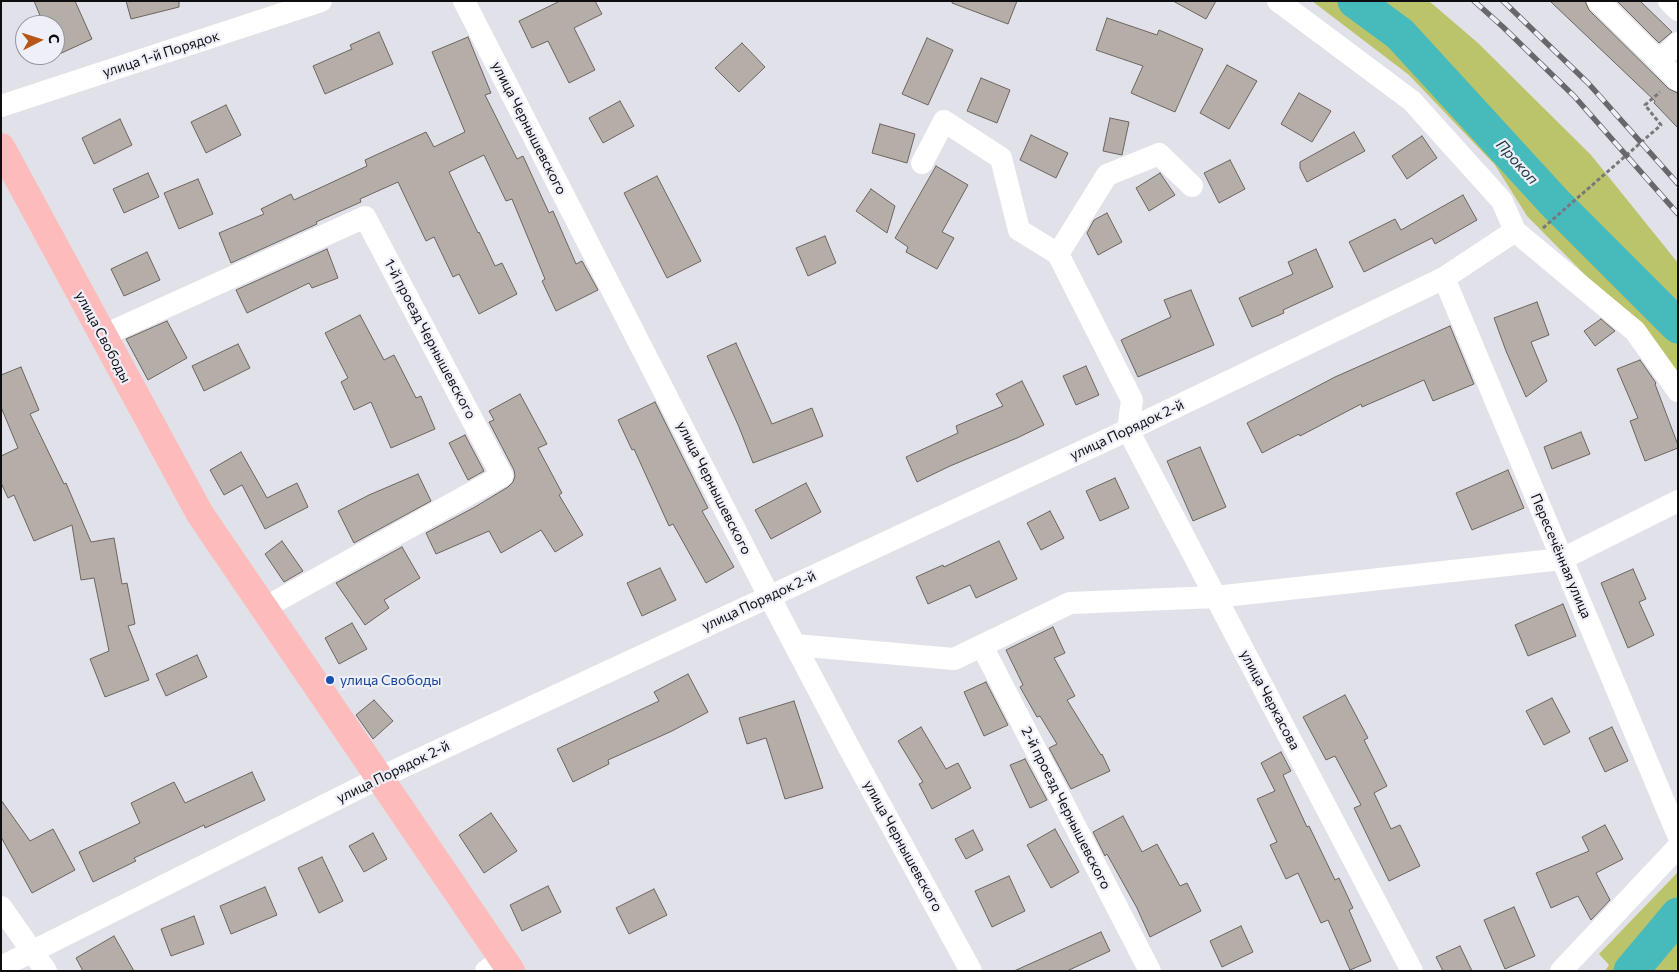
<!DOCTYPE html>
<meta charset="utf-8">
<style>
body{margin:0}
#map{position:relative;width:1679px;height:972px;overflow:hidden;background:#e1e1ea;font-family:Commissioner,sans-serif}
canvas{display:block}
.frame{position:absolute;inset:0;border:2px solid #0e0e11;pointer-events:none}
.north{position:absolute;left:15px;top:15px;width:50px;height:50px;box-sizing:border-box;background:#eeeff8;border:1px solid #94959c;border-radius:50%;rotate:85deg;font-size:14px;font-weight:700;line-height:20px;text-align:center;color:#0e0e11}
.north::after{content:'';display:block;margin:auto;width:18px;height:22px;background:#b75616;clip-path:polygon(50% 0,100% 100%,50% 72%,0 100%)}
</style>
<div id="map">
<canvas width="1679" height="972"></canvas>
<div class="frame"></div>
<div class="north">С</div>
</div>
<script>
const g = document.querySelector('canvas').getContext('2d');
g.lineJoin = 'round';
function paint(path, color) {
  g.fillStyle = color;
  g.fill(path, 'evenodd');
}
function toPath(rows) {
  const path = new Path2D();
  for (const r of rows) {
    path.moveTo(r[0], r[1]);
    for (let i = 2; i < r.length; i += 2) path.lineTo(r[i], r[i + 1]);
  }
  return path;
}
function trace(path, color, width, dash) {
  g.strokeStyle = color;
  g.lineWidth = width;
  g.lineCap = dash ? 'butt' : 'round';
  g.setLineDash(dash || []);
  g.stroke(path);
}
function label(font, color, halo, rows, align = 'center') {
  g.font = font + ' Commissioner,sans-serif';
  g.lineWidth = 4.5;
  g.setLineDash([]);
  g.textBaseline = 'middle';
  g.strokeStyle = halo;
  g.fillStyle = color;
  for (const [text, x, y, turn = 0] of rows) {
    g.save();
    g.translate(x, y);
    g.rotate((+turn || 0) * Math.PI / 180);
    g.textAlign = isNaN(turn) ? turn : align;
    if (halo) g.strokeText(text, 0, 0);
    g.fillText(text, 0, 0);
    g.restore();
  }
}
paint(toPath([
 [1312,1,1429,1,1478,43,1591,155,1678,263,1678,373,1601,291,1527,216,1495,165,1409,75],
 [1678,872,1678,971,1605,971,1609,965,1599,954]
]), '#bcc46b');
trace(toPath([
 [1355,1,1400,34,1554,202,1678,326],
 [1631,971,1678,915]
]), '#47babc', 35);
const building = toPath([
 [34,1,75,1,92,39,55,56,55,25,44,25,34,1],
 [126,1,179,1,179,7,131,19,126,1],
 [560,1,595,1,602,14,574,28,595,70,569,83,548,41,532,48,519,21,560,1],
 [952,1,1017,1,1008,24,952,3,952,1],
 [1173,1,1216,1,1206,19,1173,1],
 [1550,1,1585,1,1589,10,1669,89,1678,93,1678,128,1654,103,1655,101,1550,1],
 [1617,1,1640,1,1672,32,1659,43,1617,1],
 [1107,18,1157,35,1159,30,1203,49,1175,112,1131,93,1143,66,1096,50,1107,18],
 [379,32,393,64,325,94,313,66,352,49,350,45,379,32],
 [468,37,491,93,485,95,517,159,523,156,549,213,553,211,576,264,582,261,598,290,556,311,542,281,545,279,512,199,506,201,484,155,449,172,478,233,479,232,495,266,502,263,517,294,479,314,459,274,453,277,434,237,426,241,398,182,360,199,361,202,316,222,317,224,231,263,219,233,264,214,261,209,291,194,294,200,367,166,365,160,426,132,434,147,465,132,432,52,468,37],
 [927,38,953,50,928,105,902,94,927,38],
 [742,43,765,67,739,92,715,68,742,43],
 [1227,65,1257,81,1229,129,1200,113,1227,65],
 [981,78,1010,90,997,123,967,111,981,78],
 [1299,93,1331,111,1312,142,1281,124,1299,93],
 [620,101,634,126,603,143,589,118,620,101],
 [226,105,241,135,206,153,191,122,226,105],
 [1110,118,1129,122,1122,155,1103,151,1110,118],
 [120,119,132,145,94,164,82,138,120,119],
 [880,124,915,134,907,163,872,153,880,124],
 [1354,132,1365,151,1307,182,1300,168,1300,162,1354,132],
 [1031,135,1068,153,1056,178,1020,160,1031,135],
 [1422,136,1437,158,1407,179,1392,156,1422,136],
 [1230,160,1245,189,1219,203,1204,173,1230,160],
 [936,166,968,185,942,232,954,238,937,269,906,252,908,247,895,238,936,166],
 [148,173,159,197,124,213,113,189,148,173],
 [1160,173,1175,195,1149,211,1136,188,1160,173],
 [657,176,701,261,667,278,624,193,657,176],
 [198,179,213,214,179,229,164,193,198,179],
 [871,189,895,206,887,233,856,211,871,189],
 [1463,195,1477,220,1435,244,1432,238,1364,272,1349,242,1395,219,1401,230,1463,195],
 [1107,213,1122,242,1098,255,1087,233,1094,220,1107,213],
 [825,236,836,263,808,276,796,248,825,236],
 [327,249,338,278,312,288,309,283,247,313,236,290,327,249],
 [1316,249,1333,287,1283,310,1284,313,1252,327,1239,298,1293,274,1288,262,1316,249],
 [147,252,160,280,124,296,111,269,147,252],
 [1191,290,1214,345,1138,377,1121,340,1171,317,1164,300,1191,290],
 [1537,302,1549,335,1531,342,1547,381,1526,397,1506,351,1494,318,1537,302],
 [360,315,384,360,394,355,416,398,421,396,435,429,391,448,371,402,354,410,341,382,348,378,325,333,360,315],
 [1601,319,1615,331,1595,346,1584,331,1601,319],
 [167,321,187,358,148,380,126,339,167,321],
 [1450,326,1474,384,1433,401,1424,380,1362,407,1361,404,1300,436,1299,434,1262,453,1247,423,1335,377,1450,326],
 [736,343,772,424,812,408,823,436,753,463,739,427,707,356,736,343],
 [238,344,250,368,204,391,192,366,238,344],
 [1640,360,1656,383,1655,384,1678,445,1678,448,1645,461,1630,421,1638,418,1617,369,1640,360],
 [1086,366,1099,395,1076,405,1063,376,1086,366],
 [21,367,39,410,30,414,64,484,66,483,91,542,114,538,122,584,127,583,135,624,128,626,149,680,105,697,90,659,109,651,94,578,81,580,72,525,34,541,14,495,8,498,1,483,1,456,18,448,1,407,1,375,21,367],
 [1022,381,1044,425,1017,438,950,466,917,482,906,457,958,433,956,426,1003,406,996,394,1022,381],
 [520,394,547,444,538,448,562,493,559,495,583,535,555,552,541,530,501,553,489,531,436,554,426,533,475,507,508,487,513,482,515,476,514,470,489,422,494,420,489,411,520,394],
 [655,402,708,508,702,511,734,567,706,583,673,524,669,526,634,449,632,450,618,420,655,402],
 [1581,432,1590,454,1552,469,1544,447,1581,432],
 [465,435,484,471,468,480,449,443,465,435],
 [1200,447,1226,507,1193,521,1167,461,1200,447],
 [241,452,267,498,297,483,308,507,265,529,242,485,224,495,210,470,241,452],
 [1508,470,1524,508,1472,530,1456,493,1508,470],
 [418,474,431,501,354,543,338,511,369,495,418,474],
 [1115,478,1129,508,1100,521,1086,491,1115,478],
 [806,483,821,512,771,539,755,510,806,483],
 [1050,511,1064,538,1041,550,1027,523,1050,511],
 [282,541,303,571,284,582,265,554,282,541],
 [999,541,1017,579,976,598,970,585,928,604,916,577,943,565,944,567,999,541],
 [402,547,420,578,384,600,389,608,365,625,336,583,402,547],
 [660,568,676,600,642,616,627,583,660,568],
 [1633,569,1646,599,1639,602,1654,635,1628,648,1601,583,1633,569],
 [1563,604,1576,636,1528,656,1515,625,1563,604],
 [352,623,367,649,339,664,325,638,352,623],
 [1053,627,1065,653,1054,658,1075,696,1067,700,1101,755,1102,754,1110,771,1071,789,1049,748,1057,744,1040,716,1037,717,1020,687,1023,685,1006,650,1053,627],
 [197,655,207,677,166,696,156,674,197,655],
 [688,674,708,712,672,731,608,760,609,764,573,782,557,749,659,701,654,692,688,674],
 [986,682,1008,725,984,736,964,692,986,682],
 [1345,695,1368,738,1364,740,1387,786,1374,793,1391,829,1400,825,1420,866,1389,881,1354,808,1361,805,1335,756,1326,760,1303,717,1345,695],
 [1552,698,1570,732,1544,745,1526,711,1552,698],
 [374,700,393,721,373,739,356,715,374,700],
 [794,701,823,788,785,799,766,738,747,744,739,718,794,701],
 [921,727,946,769,958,763,971,788,932,809,919,784,923,782,898,741,921,727],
 [1612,727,1628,761,1605,772,1589,738,1612,727],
 [1281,752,1291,771,1283,775,1307,827,1309,826,1335,880,1339,878,1353,908,1349,910,1371,961,1350,970,1328,920,1321,923,1298,873,1286,879,1270,845,1277,842,1257,799,1275,791,1261,763,1281,752],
 [1025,759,1047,800,1030,808,1010,765,1025,759],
 [252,772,265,800,205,828,204,825,134,858,136,861,93,882,79,852,140,823,131,803,174,782,185,803,252,772],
 [1,800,30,841,53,829,75,870,32,893,1,837,1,800],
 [491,813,517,851,484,873,459,835,491,813],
 [1123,816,1142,852,1157,844,1180,886,1187,883,1201,911,1150,937,1137,908,1107,854,1105,856,1093,832,1123,816],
 [1605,825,1623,859,1596,873,1610,900,1591,920,1578,896,1551,908,1536,873,1589,851,1582,837,1605,825],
 [1055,829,1079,872,1051,888,1027,845,1055,829],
 [973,830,983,850,966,859,955,839,973,830],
 [373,833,387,859,364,872,349,846,373,833],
 [322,857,343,901,319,913,298,868,322,857],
 [1009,876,1025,911,992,927,975,891,1009,876],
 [548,886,561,912,522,931,510,905,548,886],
 [265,887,277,915,231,934,220,906,265,887],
 [654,889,667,915,629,934,616,908,654,889],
 [1514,907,1535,956,1505,969,1484,920,1514,907],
 [194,916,204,944,171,956,161,929,194,916],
 [1241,926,1253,952,1222,967,1210,941,1241,926],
 [1101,932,1110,951,1067,971,1014,971,1101,932],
 [114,936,134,971,83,971,76,958,114,936],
 [1460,946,1472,971,1443,971,1436,957,1460,946]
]);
paint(building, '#b5ada8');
trace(building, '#6c645f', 1);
trace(toPath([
 [1543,228,1661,125,1645,105,1660,92]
]), '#77777d', 3, [4, 2.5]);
trace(toPath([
 [464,1,769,596,847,744,971,971],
 [1278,1,1412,101,1502,201,1515,231,1635,331,1678,391],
 [1598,1,1659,61],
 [1669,1,1678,10],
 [1678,43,1659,61,1678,80],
 [1,106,321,1],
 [922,163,944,121,1001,158,1019,230,1058,254,1132,400,1128,430,1412,971],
 [1058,254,1107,175,1159,154,1192,186],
 [1444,278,1678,835],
 [102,336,365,217,502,476,264,608],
 [795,645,954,659,1070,603,1215,597,1562,559,1678,501],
 [982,646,1150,971],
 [1,907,46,971],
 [1,967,379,778,1128,430,1444,278,1515,231],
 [486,971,503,959],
 [1561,971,1678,847]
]), '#fff', 22);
trace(toPath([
 [1,147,200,514,511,971]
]), '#fdbcbb', 28);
const rail = toPath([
 [1474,1,1503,27,1574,96,1678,214],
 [1503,1,1588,83,1678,184]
]);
trace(rail, '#67676c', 5.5);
trace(rail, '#eeeff8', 4, [11]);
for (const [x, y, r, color] of [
 [330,680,5,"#1a4fb4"]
]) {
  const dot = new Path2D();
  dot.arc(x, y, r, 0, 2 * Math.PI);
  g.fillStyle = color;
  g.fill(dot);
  trace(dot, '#eeeff8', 2);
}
label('14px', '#0e0e11', '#eeeff8', [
 ["улица 1-й Порядок",161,54,-18],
 ["улица Чернышевского",529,128,63],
 ["улица Свободы",103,337,62],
 ["1-й проезд Чернышевского",430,339,62],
 ["улица Порядок 2-й",1127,430,-25],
 ["улица Чернышевского",714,488,63],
 ["Пересечённая улица",1561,556,67],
 ["улица Порядок 2-й",759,601,-25],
 ["улица Черкасова",1270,700,62],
 ["улица Порядок 2-й",393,772,-26],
 ["2-й проезд Чернышевского",1066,808,63],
 ["улица Чернышевского",903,846,61]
]);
label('14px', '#164399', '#eeeff8', [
 ["улица Свободы",340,680]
], 'left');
label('italic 15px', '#20393a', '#eeeff8', [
 ["Прокоп",1517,162,48]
]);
</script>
